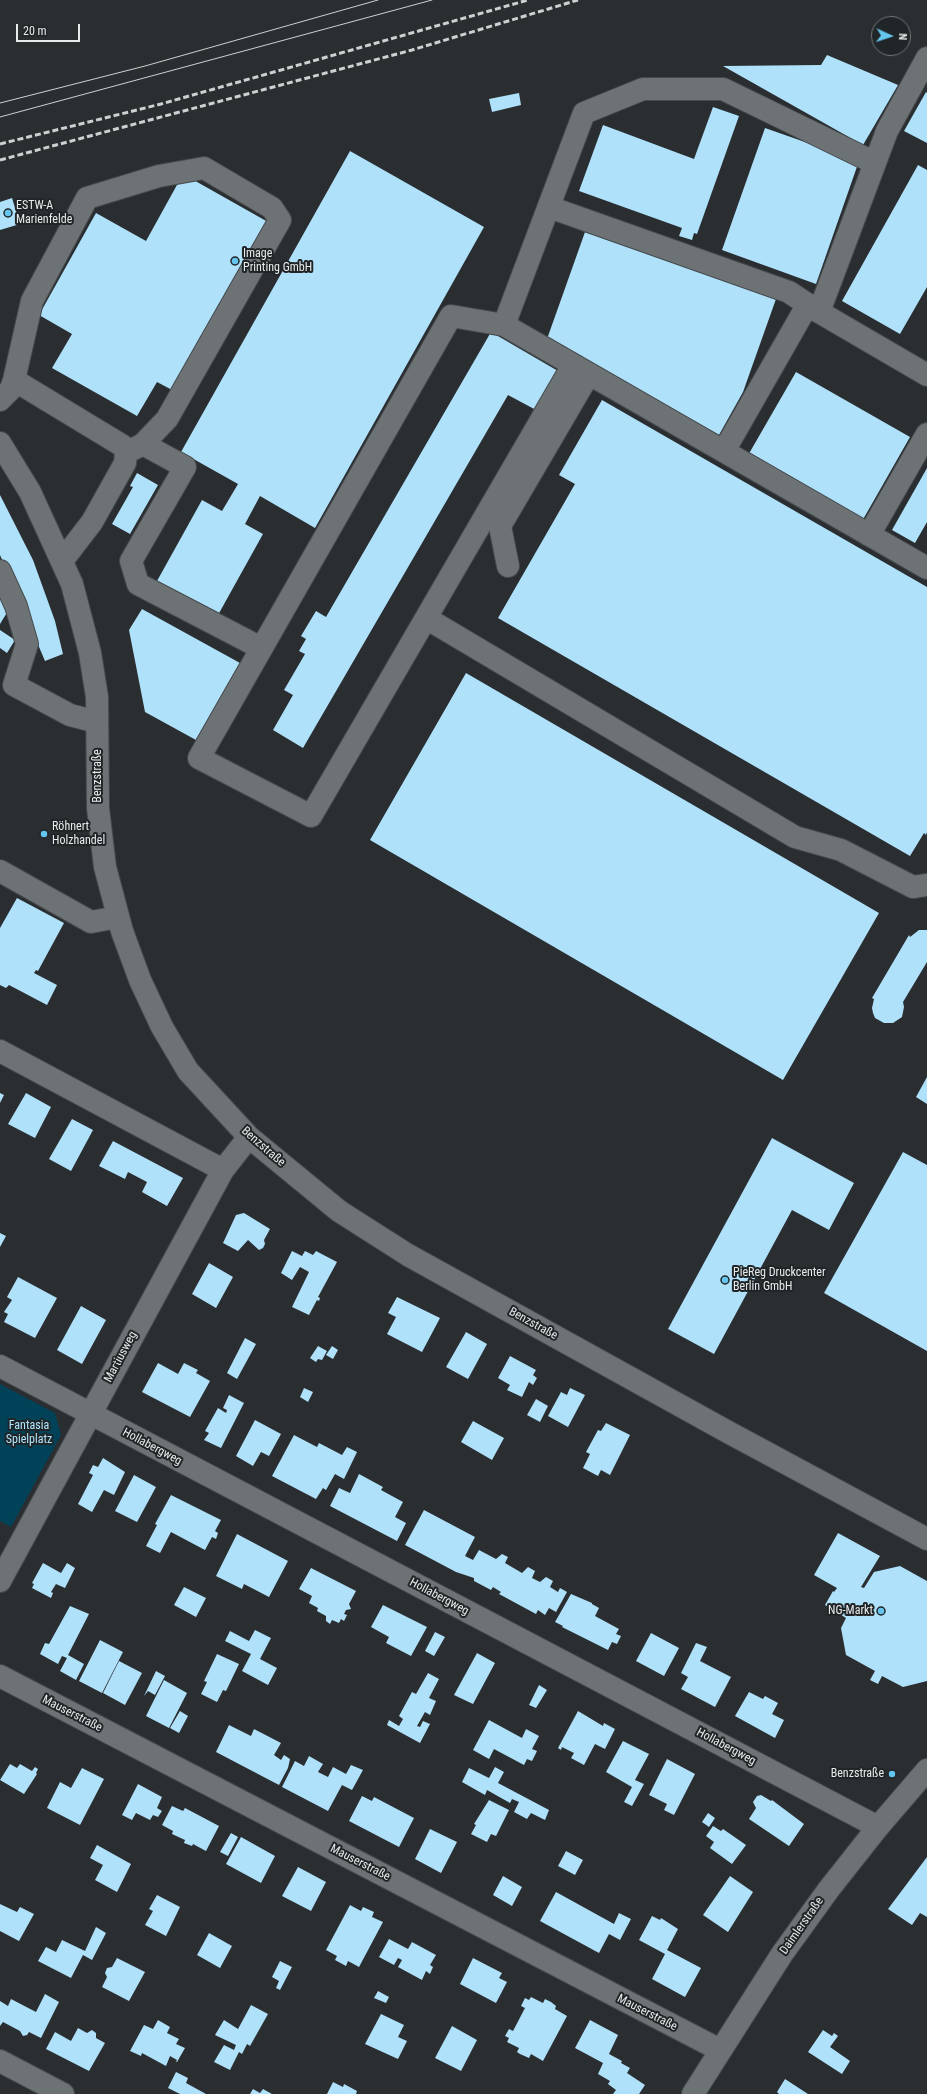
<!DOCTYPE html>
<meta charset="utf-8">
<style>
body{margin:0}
#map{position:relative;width:927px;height:2094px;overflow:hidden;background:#2a2e31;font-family:"Roboto Condensed",sans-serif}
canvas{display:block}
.north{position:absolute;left:871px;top:16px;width:40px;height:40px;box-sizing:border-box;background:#202527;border:1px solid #707476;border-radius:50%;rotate:93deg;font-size:11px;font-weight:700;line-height:16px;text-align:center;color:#e8ebec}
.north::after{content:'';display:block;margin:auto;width:14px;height:18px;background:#65c5ef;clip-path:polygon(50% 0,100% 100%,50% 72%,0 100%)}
.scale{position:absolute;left:16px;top:24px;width:64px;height:18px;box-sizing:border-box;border:2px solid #e8ebec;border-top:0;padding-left:5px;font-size:12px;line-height:14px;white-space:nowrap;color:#e8ebec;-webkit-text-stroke:3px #202527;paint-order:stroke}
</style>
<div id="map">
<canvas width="927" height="2094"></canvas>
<div class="north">N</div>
<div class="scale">20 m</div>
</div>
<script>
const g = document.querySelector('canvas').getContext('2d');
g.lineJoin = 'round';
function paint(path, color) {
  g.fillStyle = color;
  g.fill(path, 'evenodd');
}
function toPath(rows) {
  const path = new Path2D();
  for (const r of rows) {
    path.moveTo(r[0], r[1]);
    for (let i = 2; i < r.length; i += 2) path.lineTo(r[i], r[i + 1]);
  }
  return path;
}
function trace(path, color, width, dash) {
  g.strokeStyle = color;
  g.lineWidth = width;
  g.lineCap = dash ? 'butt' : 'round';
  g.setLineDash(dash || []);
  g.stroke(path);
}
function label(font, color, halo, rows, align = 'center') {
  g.font = font + ' "Roboto Condensed",sans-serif';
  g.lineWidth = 4;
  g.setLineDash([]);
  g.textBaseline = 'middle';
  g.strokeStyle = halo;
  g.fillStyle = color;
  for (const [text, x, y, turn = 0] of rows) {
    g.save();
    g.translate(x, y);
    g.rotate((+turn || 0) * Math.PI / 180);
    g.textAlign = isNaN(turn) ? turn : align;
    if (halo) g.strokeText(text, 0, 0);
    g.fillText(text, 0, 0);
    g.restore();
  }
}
paint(toPath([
 [0,1384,55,1413,61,1435,11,1527,0,1521]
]), '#024259');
paint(toPath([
 [827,55,898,85,863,145,723,66,821,65],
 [926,92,927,93,927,143,904,131],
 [519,93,521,105,492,112,489,99],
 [713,107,739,116,697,234,694,233,692,240,679,236,682,228,579,191,603,125,694,159],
 [765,128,859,161,816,284,722,250],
 [350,151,484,227,315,528,260,496,245,524,263,534,218,615,157,581,202,500,222,511,238,484,181,452],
 [918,165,927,170,927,287,900,334,842,301],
 [183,174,268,222,174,391,157,382,137,416,52,368,72,334,39,315,96,213,146,241],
 [12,198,20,224,0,230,0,202],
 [585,232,776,299,743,392,719,435,547,339],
 [491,332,558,371,536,410,508,395,303,748,273,730,293,695,284,690,305,654,299,651,306,639,301,636,316,611,326,617],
 [796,372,910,437,861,523,747,457],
 [602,400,927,587,927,832,926,835,924,833,910,856,498,618,575,484,559,475],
 [927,468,927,522,915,543,892,530],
 [137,473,158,485,130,534,112,524,133,487,130,486],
 [0,495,33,560,55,621,63,654,45,661,0,555],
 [0,599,11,606,0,624],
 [142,609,240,663,196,740,145,712,129,630],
 [0,630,15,640,7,653,0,648],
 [466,673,879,913,783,1080,370,840],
 [17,898,64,923,38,971,36,970,34,973,57,985,47,1005,9,985,6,988,0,985,0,928],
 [919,930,927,930,927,962,903,1002,904,1007,902,1017,893,1023,884,1023,875,1018,873,1013,872,1008,874,999,872,998,909,935,910,937],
 [927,1077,927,1104,916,1097],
 [0,1093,4,1095,0,1103],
 [26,1093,51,1107,35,1138,8,1124],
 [72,1119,93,1130,71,1171,49,1159],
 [772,1138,854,1183,829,1230,792,1210,714,1354,668,1329],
 [113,1141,183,1178,167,1206,142,1192,147,1182,128,1172,125,1179,99,1166],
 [903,1152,927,1165,927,1351,824,1293],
 [244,1213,270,1229,264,1240,265,1244,263,1248,259,1250,248,1240,238,1251,223,1243,236,1215],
 [0,1233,6,1236,0,1247],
 [292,1251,302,1256,305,1251,313,1255,316,1251,337,1262,318,1297,320,1298,319,1301,317,1300,309,1315,292,1307,309,1272,300,1267,292,1280,281,1273],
 [209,1263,233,1277,216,1308,192,1294],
 [18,1277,57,1298,35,1338,4,1322,8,1314,4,1312,12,1300,7,1297],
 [397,1297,440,1318,422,1352,387,1334,396,1317,388,1313],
 [81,1306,106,1320,82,1364,57,1350],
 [466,1332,487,1344,468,1379,446,1367],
 [245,1338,256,1344,237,1379,227,1373],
 [318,1346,327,1351,322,1360,318,1359,316,1362,310,1358],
 [332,1346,338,1350,333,1359,326,1355],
 [510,1356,536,1370,533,1375,537,1378,533,1385,529,1382,522,1397,507,1390,510,1385,498,1378],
 [158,1363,178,1374,184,1363,198,1370,196,1373,210,1381,190,1417,142,1392],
 [304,1388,313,1392,308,1402,300,1397],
 [570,1388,585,1395,568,1427,548,1416,561,1392,567,1395],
 [229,1395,244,1403,221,1448,204,1440,209,1433,205,1431,218,1408,226,1413,227,1410,223,1408],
 [536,1399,548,1406,540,1422,527,1415],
 [255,1420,281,1434,269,1456,261,1452,253,1466,236,1456],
 [473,1421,504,1438,492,1460,461,1442],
 [606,1423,630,1435,610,1475,601,1470,598,1476,583,1468,590,1454,586,1452,598,1430,601,1431],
 [294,1435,317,1447,319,1443,342,1455,347,1447,357,1452,344,1479,335,1474,326,1490,323,1488,316,1499,272,1476],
 [103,1458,125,1472,114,1495,104,1490,92,1512,78,1504,93,1475,89,1473,93,1465,98,1467],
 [359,1474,383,1487,381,1490,403,1502,395,1517,406,1523,397,1541,330,1506,339,1488,350,1493],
 [134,1475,156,1487,137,1522,115,1511],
 [171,1495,221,1520,215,1531,218,1533,216,1539,212,1537,205,1550,171,1532,160,1553,146,1546,157,1525,155,1524],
 [424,1510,475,1537,465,1556,473,1560,479,1550,496,1559,502,1554,508,1557,505,1563,522,1573,528,1567,535,1571,532,1578,540,1582,546,1577,553,1581,550,1587,558,1592,560,1588,567,1592,556,1612,549,1608,545,1615,538,1610,536,1614,499,1594,501,1592,493,1587,491,1590,474,1581,474,1578,456,1572,405,1545],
 [838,1533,880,1556,861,1587,864,1588,874,1572,900,1566,927,1581,927,1681,903,1687,882,1676,878,1684,870,1680,875,1671,846,1655,841,1628,846,1618,825,1605,833,1591,834,1592,837,1588,814,1575],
 [237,1534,288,1561,269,1597,244,1584,242,1589,216,1576],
 [43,1563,61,1573,67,1563,75,1568,65,1588,56,1584,51,1592,53,1593,51,1598,32,1588,34,1584,32,1583],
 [311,1568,356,1591,349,1604,351,1609,346,1610,344,1614,347,1615,344,1621,341,1619,339,1623,332,1620,330,1624,326,1621,326,1616,317,1611,318,1608,309,1603,312,1596,299,1589],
 [184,1587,206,1598,196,1617,174,1605],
 [571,1594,592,1603,592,1604,599,1608,595,1616,619,1629,616,1634,621,1636,617,1644,612,1642,608,1650,562,1627,563,1626,555,1622],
 [383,1605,427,1627,411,1656,386,1643,389,1637,371,1627],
 [70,1606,89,1614,68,1655,84,1664,76,1680,60,1671,67,1658,62,1656,58,1664,40,1654,45,1643,49,1644],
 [255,1630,271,1638,260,1659,277,1668,268,1685,242,1671,251,1654,225,1641,230,1631,249,1641],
 [435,1632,445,1637,434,1656,425,1651],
 [651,1633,679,1648,664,1676,636,1661],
 [100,1640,123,1652,102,1693,79,1681],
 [696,1643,707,1647,700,1661,731,1677,715,1707,681,1689,688,1677,681,1673],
 [477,1653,495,1663,473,1704,454,1695],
 [217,1654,239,1664,226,1691,223,1690,217,1702,201,1694,207,1682,204,1681],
 [119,1661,142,1673,125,1705,103,1693],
 [156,1671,165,1676,155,1695,148,1691,144,1696],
 [428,1673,439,1679,429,1698,436,1701,430,1715,425,1712,417,1726,420,1727,423,1721,430,1724,420,1743,387,1725,389,1720,399,1726,403,1719,399,1716,412,1692,416,1694],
 [164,1680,187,1693,169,1728,146,1716],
 [539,1685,547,1690,536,1708,529,1705],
 [749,1692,763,1699,765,1696,778,1703,772,1714,784,1720,775,1738,735,1716],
 [180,1711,188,1716,179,1733,170,1728],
 [578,1711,603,1726,604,1723,615,1729,605,1749,595,1744,584,1765,571,1758,574,1753,562,1747,561,1750,558,1748],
 [489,1720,522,1738,526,1729,539,1736,532,1749,537,1751,532,1761,527,1759,524,1765,494,1749,489,1759,473,1750],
 [229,1725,251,1736,254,1729,281,1743,274,1755,281,1760,284,1755,290,1759,288,1768,279,1785,216,1752],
 [623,1741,649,1754,635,1780,644,1784,632,1806,624,1802,632,1787,606,1772],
 [309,1756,323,1764,318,1772,328,1777,333,1767,346,1774,351,1765,363,1770,352,1790,342,1785,328,1811,282,1787,295,1761,304,1766],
 [667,1759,695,1774,674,1815,664,1810,667,1804,649,1795],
 [10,1764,17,1768,20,1764,32,1771,35,1767,38,1769,36,1773,37,1774,24,1794,0,1780],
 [495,1767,504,1772,498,1783,549,1810,545,1820,531,1813,527,1819,514,1812,519,1802,512,1799,510,1803,487,1790,485,1795,462,1782,469,1768,489,1778],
 [82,1768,104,1779,80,1825,47,1808,60,1782,71,1788],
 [138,1784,162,1797,157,1808,162,1811,158,1817,153,1815,150,1820,136,1813,132,1820,122,1815],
 [761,1795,771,1801,772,1800,804,1824,789,1846,749,1819,756,1808,753,1802,757,1796],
 [362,1796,372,1801,374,1797,414,1818,399,1847,349,1821],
 [489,1800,509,1810,496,1836,491,1834,487,1842,471,1834,476,1825,474,1824],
 [172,1806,183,1811,185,1808,219,1826,206,1851,193,1844,192,1846,184,1843,185,1840,172,1834,173,1831,162,1825],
 [708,1813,715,1818,709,1827,702,1822],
 [713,1826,721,1831,723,1829,746,1845,732,1864,710,1848,714,1842,706,1836],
 [430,1829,457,1842,441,1873,415,1859],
 [231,1833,238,1837,228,1856,220,1852],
 [241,1837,275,1856,261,1883,226,1864],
 [97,1845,131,1864,117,1892,95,1880,103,1865,90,1858],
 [566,1851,583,1860,575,1875,558,1866],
 [927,1857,927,1917,920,1913,912,1925,888,1909],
 [298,1867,326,1882,311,1911,282,1896],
 [503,1876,522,1887,512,1906,493,1895],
 [730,1876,753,1892,728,1932,703,1915],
 [556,1892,614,1924,619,1913,631,1919,620,1940,609,1934,599,1953,540,1921],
 [157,1895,180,1907,166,1936,145,1925,153,1911,149,1909],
 [0,1904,17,1912,20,1907,34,1914,19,1941,0,1931],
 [350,1905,361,1911,363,1907,374,1912,372,1917,383,1922,359,1967,348,1961,346,1966,335,1960,337,1956,326,1950],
 [652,1916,660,1920,661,1918,678,1929,667,1950,701,1968,685,1997,652,1979,665,1954,639,1940],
 [96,1927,106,1933,92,1960,83,1955,71,1978,38,1961,46,1947,56,1952,62,1940,85,1951],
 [209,1933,232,1946,220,1968,197,1955],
 [389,1939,408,1949,412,1942,436,1955,430,1965,433,1967,430,1974,426,1971,422,1980,398,1967,402,1960,398,1958,394,1965,379,1957],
 [117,1958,145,1972,129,2001,102,1987,107,1977,105,1973,107,1968,112,1967],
 [473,1958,502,1973,499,1978,507,1982,496,2003,460,1984],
 [280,1961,292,1967,280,1990,276,1988,279,1981,272,1977],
 [378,1991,389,1997,386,2003,374,1998],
 [45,1994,59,2002,41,2038,29,2032,27,2035,23,2036,20,2031,3,2022,0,2026,0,2001,8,2006,11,1999,36,2012],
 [531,1997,543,2003,545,1999,551,2002,556,2006,555,2009,567,2016,543,2061,531,2054,529,2058,520,2054,517,2052,519,2048,507,2042,509,2038,505,2036,509,2029,513,2031,525,2008,521,2006,525,1998,529,2000],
 [251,2005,268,2014,250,2046,247,2044,242,2054,239,2052,230,2070,214,2062,224,2045,234,2050,236,2045,215,2035,224,2020,238,2029],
 [381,2014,404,2025,398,2037,407,2041,398,2059,365,2044],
 [158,2020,170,2027,167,2033,179,2039,176,2044,185,2048,177,2062,176,2062,177,2060,170,2056,166,2066,142,2053,141,2056,130,2051,144,2025,153,2029],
 [590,2020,618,2035,609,2054,622,2061,621,2063,630,2068,627,2073,645,2085,639,2094,613,2094,616,2090,608,2084,610,2081,598,2074,603,2063,575,2048],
 [452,2026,477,2040,461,2071,435,2058],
 [78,2028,87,2033,92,2030,96,2033,96,2038,105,2043,89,2071,46,2049,55,2032,71,2041],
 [823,2030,832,2036,834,2033,838,2036,830,2047,850,2061,842,2074,808,2052],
 [176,2072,188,2078,186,2083,206,2094,180,2094,168,2088],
 [785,2079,808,2094,779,2094,777,2092],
 [333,2082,343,2087,344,2084,357,2091,356,2094,327,2094],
 [253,2089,260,2093,263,2089,272,2094,250,2094]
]), '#afe1fa');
const minor = toPath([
 [549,207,789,292,819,312,927,375],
 [819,312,887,131,927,58],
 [504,325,584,113,643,89,723,89,875,163],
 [573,365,426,618,795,837,841,850,913,887,927,885],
 [14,380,123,446,126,453,125,463,92,522,62,561],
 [0,400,11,389,14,380,32,301,87,198,159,176,204,168,272,208,280,220,167,419,143,444,126,453],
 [0,443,30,492,72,584,90,653,97,697,98,808,105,867,122,931,140,980,162,1027,188,1071,249,1137,339,1211,408,1255,728,1432,927,1539],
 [143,444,185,467,131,561,138,584,261,648],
 [724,451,808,304],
 [869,535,927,434],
 [508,566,500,526,589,374],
 [0,571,16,606,27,644,14,685,70,715,97,722],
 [426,618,311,816,199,758,451,316,504,325,927,568],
 [0,871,91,922,118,917],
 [0,1051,223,1170],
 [0,1366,878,1827],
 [0,1581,223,1170,249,1137],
 [0,1676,720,2050],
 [0,2061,63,2094],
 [693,2094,782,1954,829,1889,878,1827,927,1770]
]);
trace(minor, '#454a4c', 24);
trace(minor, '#6d7275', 22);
trace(toPath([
 [0,103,145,66,378,0],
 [0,117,432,0]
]), '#ced1d2', 1);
trace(toPath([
 [0,144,161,104,528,0],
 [0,160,412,50,578,0]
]), '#ced1d2', 3, [6, 3]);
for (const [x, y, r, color] of [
 [8,213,4,"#65c5ef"],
 [235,261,4,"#65c5ef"],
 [44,834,4,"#65c5ef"],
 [725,1280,4,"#65c5ef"],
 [881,1611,4,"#65c5ef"],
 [892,1774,4,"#65c5ef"]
]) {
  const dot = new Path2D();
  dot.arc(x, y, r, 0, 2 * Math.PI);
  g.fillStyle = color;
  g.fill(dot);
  trace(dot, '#202527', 1.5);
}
label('12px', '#e8ebec', '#202527', [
 ["ESTW-A",16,206],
 ["Marienfelde",16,220],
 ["Image",243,254],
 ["Printing GmbH",243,268],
 ["Röhnert",52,827],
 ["Holzhandel",52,841],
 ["PieReg Druckcenter",733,1273],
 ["Berlin GmbH",733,1287],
 ["NG-Markt",873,1611,"right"],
 ["Benzstraße",884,1774,"right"]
], 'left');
label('12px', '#e8ebec', '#202527', [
 ["Benzstraße",98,776,-90],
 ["Benzstraße",263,1147,41],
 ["Benzstraße",533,1324,29],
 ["Martiusweg",121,1357,-62],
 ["Hollabergweg",152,1447,28],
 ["Hollabergweg",439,1597,28],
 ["Mauserstraße",72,1714,27],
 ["Hollabergweg",726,1747,28],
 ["Mauserstraße",360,1863,27],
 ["Daimlerstraße",802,1926,-55],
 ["Mauserstraße",647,2013,27]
]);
label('12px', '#b0e5ff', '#202527', [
 ["Fantasia",29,1426],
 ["Spielplatz",29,1440]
]);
</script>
